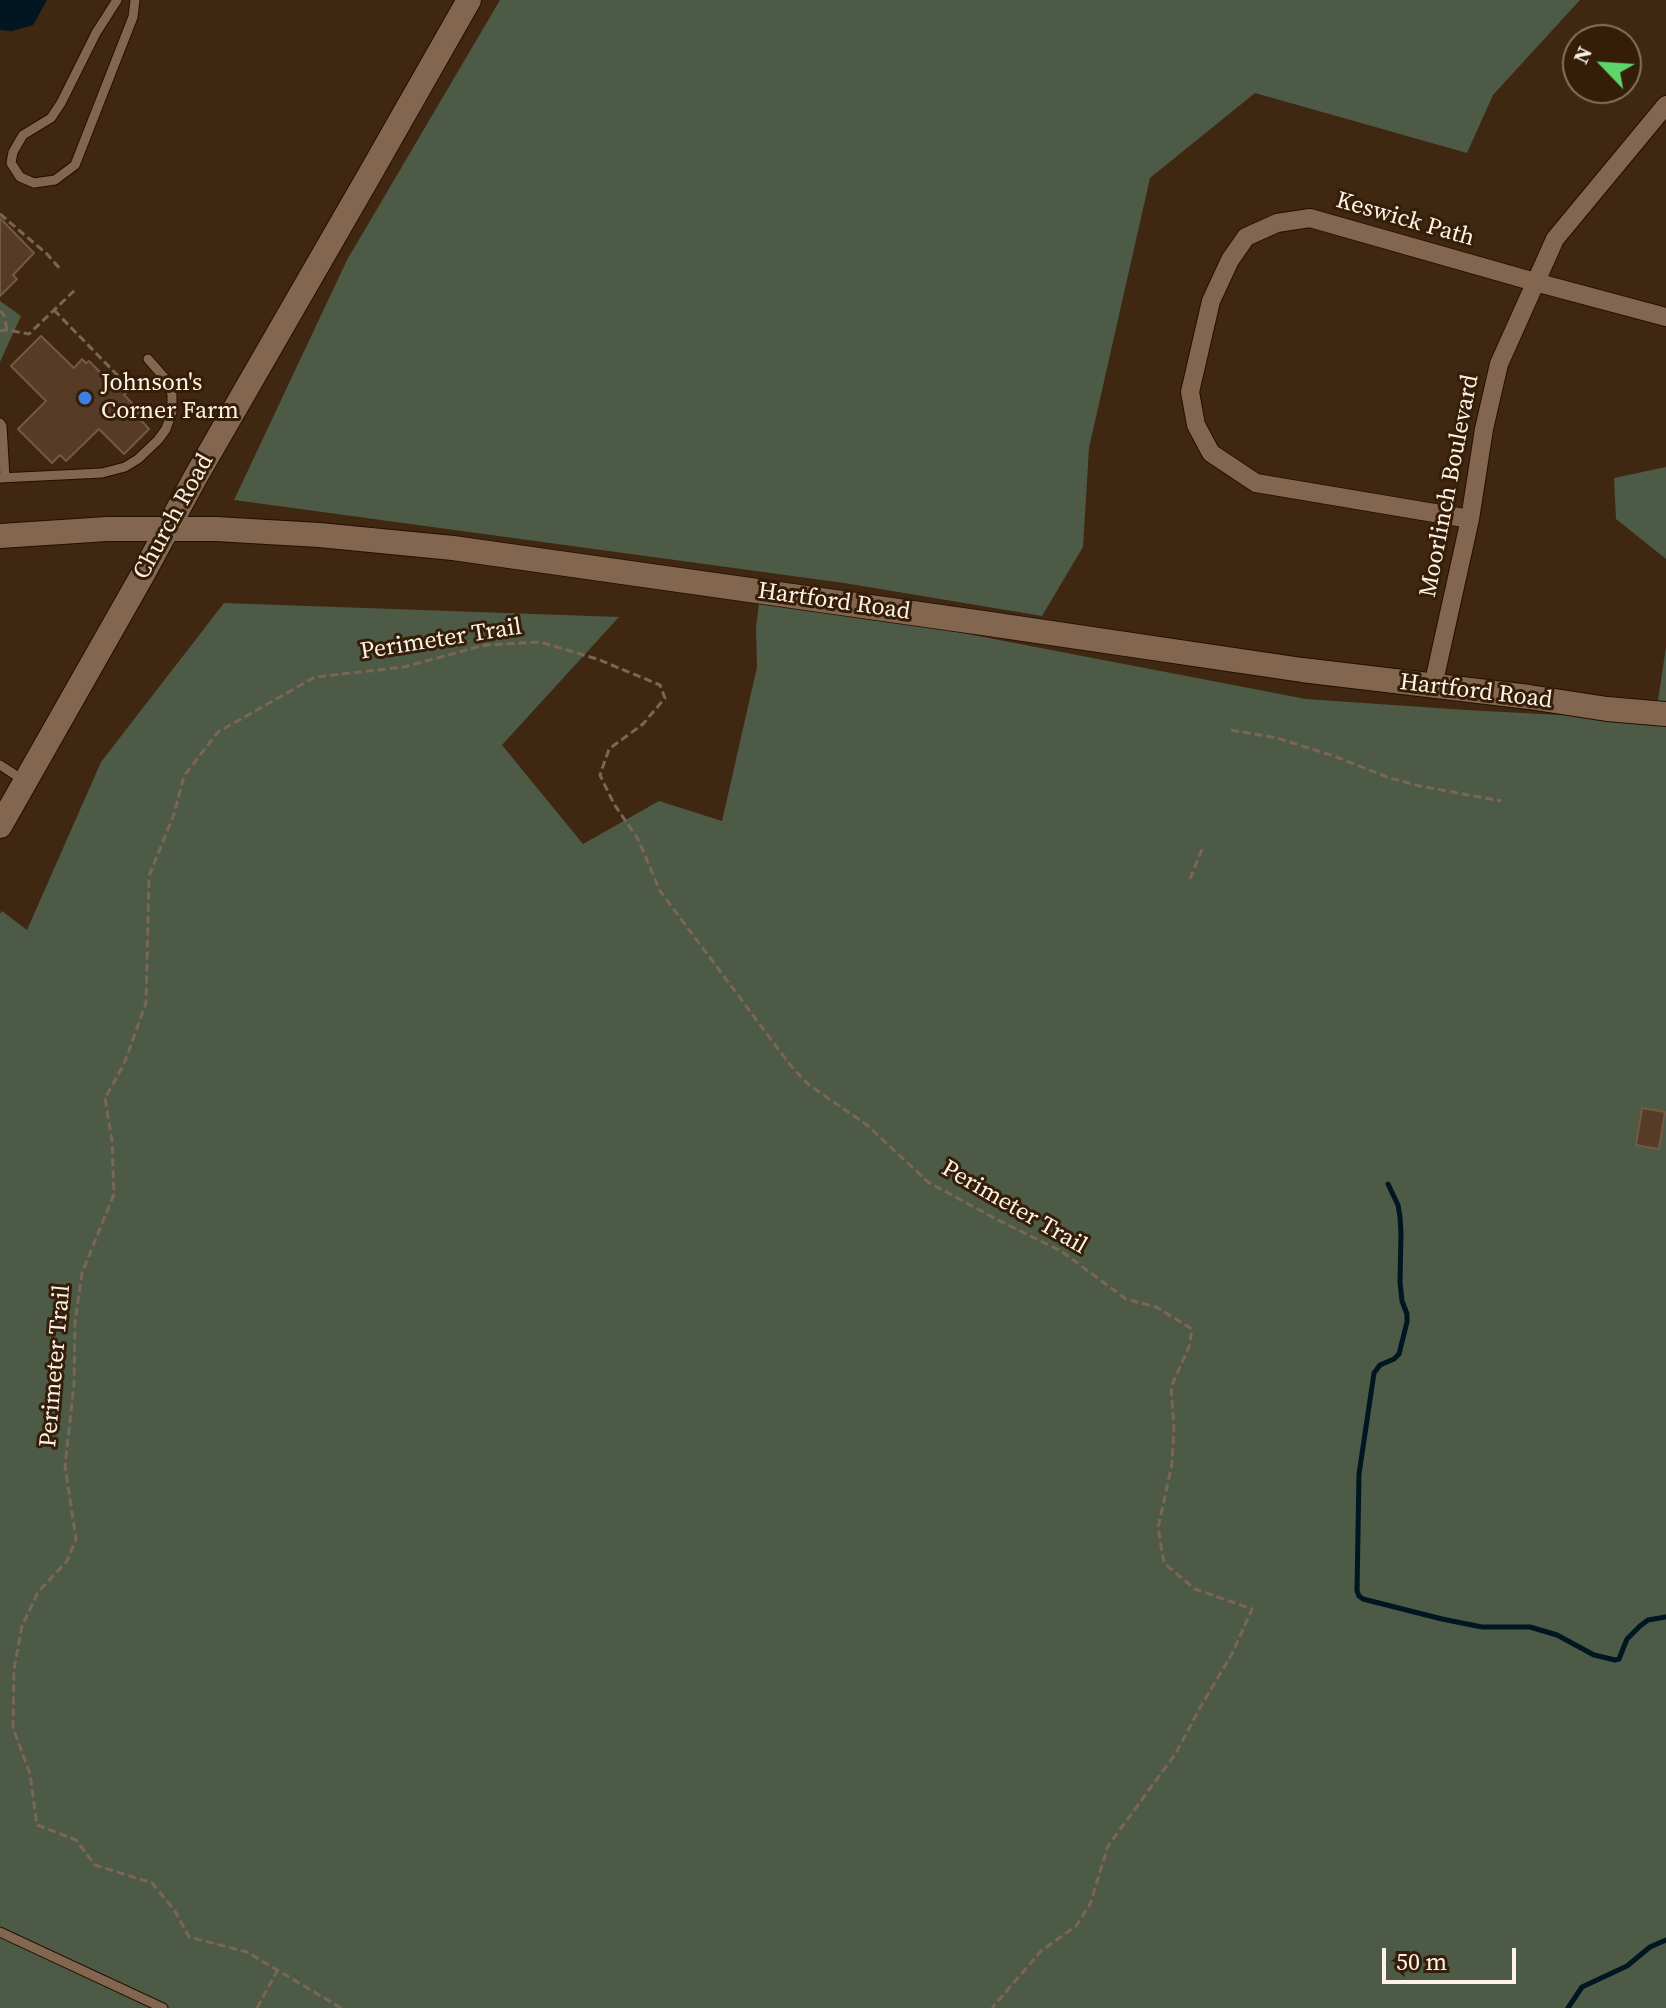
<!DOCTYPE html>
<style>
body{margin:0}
#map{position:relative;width:1666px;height:2008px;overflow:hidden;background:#3f2711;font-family:"Source Serif 4",serif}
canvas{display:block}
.north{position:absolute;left:1562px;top:24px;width:80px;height:80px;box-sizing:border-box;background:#351e07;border:2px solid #857261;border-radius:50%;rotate:295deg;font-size:22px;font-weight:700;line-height:32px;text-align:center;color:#fef1e7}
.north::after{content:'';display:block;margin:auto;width:28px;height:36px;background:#5ed56b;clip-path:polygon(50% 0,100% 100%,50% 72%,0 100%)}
.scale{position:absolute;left:1382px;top:1948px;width:134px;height:36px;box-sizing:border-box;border:4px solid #fef1e7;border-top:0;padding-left:10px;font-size:24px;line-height:28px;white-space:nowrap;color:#fef1e7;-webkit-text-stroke:6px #351e07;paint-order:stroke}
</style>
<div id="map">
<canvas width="1666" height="2008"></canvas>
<div class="north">N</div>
<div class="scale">50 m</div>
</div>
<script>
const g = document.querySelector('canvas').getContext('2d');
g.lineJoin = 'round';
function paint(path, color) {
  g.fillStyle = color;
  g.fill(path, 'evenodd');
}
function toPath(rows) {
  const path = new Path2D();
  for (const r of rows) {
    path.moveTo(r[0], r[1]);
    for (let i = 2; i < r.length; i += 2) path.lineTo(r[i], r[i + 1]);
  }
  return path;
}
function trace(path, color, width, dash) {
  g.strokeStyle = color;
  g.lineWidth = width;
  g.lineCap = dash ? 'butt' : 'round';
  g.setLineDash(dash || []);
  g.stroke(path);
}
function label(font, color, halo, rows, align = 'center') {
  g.font = font + ' "Source Serif 4",serif';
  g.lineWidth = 6;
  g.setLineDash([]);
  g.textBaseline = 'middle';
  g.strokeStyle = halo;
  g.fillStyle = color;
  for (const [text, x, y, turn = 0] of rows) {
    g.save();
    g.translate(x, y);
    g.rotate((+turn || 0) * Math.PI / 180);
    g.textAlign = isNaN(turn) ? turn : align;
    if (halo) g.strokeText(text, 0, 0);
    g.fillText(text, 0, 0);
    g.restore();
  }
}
paint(toPath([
 [500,0,1580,0,1493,95,1467,153,1255,93,1150,178,1089,448,1083,547,1042,616,844,583,234,500,347,260],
 [0,301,21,316,0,362],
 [1666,467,1666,559,1616,519,1614,478],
 [760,594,1306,699,1466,710,1655,720,1666,647,1666,2008,0,2008,0,914,2,911,27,930,101,762,224,603,619,617,502,745,583,844,659,801,722,821,757,667,756,628]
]), '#4d5a46');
paint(toPath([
 [0,0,47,0,33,25,12,31,0,30]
]), '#001620');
trace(toPath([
 [1388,1184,1398,1205,1400,1217,1401,1233,1400,1282,1402,1301,1407,1314,1407,1322,1399,1354,1394,1359,1380,1365,1374,1373,1359,1474,1357,1591,1359,1596,1363,1599,1442,1619,1482,1627,1530,1627,1557,1635,1594,1655,1615,1660,1619,1659,1627,1639,1640,1626,1648,1620,1666,1617],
 [1568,2008,1582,1987,1627,1966,1650,1947,1666,1940]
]), '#001620', 5);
const building = toPath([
 [0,218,34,253,13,275,17,279,0,296,0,218],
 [41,336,74,368,82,359,86,363,89,361,110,382,114,379,127,392,124,395,140,411,136,415,149,429,124,454,99,429,66,461,60,455,52,463,18,429,46,401,11,366,41,336],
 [1642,1108,1665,1112,1659,1149,1636,1145,1642,1108]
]);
paint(building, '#563c26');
trace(building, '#755942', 2);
const lane = toPath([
 [117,0,96,33,61,103,51,118,23,135,13,152,11,163,20,177,34,183,55,180,75,165,133,17,135,0],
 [0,423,2,426,5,477],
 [0,478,102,473,125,467,138,459,158,440,166,429,172,412,172,395,169,383,148,359],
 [0,765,23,780],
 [0,1932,163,2008]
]);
const street = toPath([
 [1470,519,1256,483,1211,453,1196,425,1190,392,1211,301,1230,260,1246,237,1277,223,1310,218,1535,282,1666,317],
 [1433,686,1470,519,1484,429,1499,364,1555,239,1666,105]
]);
const secondary = toPath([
 [0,536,107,529,216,529,319,535,453,548,983,623,1302,670,1529,697,1607,709,1666,714],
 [0,826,143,574,195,478,370,174,469,0]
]);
trace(lane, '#250f00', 11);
trace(street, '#250f00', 20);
trace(secondary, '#250f00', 26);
trace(toPath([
 [0,214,47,254,61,270],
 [54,310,124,382,121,386],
 [0,311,4,315,7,330],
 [0,331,7,330,29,334,77,288],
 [1231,730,1277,738,1331,755,1390,778,1420,786,1501,801],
 [1190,879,1202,849],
 [257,2008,277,1971],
 [341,2008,247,1952,189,1937,175,1911,152,1883,95,1865,76,1840,37,1825,30,1774,13,1728,14,1669,22,1626,38,1592,67,1561,76,1539,65,1466,74,1384,75,1322,82,1273,114,1194,112,1141,105,1098,124,1064,146,1003,149,876,174,814,184,776,218,732,315,677,404,667,485,645,540,642,597,659,660,685,665,698,643,724,609,749,600,775,614,804,638,839,660,891,791,1066,809,1085,867,1125,928,1182,996,1219,1061,1251,1126,1299,1156,1307,1192,1329,1189,1347,1171,1387,1174,1427,1172,1464,1158,1528,1164,1563,1195,1589,1252,1609,1232,1654,1201,1706,1176,1753,1108,1846,1090,1904,1076,1926,1041,1951,992,2008]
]), '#7b6654', 3, [8, 4]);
trace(lane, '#82664f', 9);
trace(street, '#82664f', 18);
trace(secondary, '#82664f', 24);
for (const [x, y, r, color] of [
 [85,398,8,"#3f7fe0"]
]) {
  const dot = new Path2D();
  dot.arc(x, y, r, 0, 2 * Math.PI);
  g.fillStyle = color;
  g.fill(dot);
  trace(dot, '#351e07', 3);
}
label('24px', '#fef1e7', '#351e07', [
 ["Keswick Path",1405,220,16],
 ["Moorlinch Boulevard",1450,486,-79],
 ["Church Road",174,517,-61],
 ["Hartford Road",834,602,8],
 ["Perimeter Trail",441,640,-9],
 ["Hartford Road",1476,692,7],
 ["Perimeter Trail",1014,1208,30],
 ["Perimeter Trail",56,1366,-85]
]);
label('24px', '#fef1e7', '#351e07', [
 ["Johnson's",101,384],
 ["Corner Farm",101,412]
], 'left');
</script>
